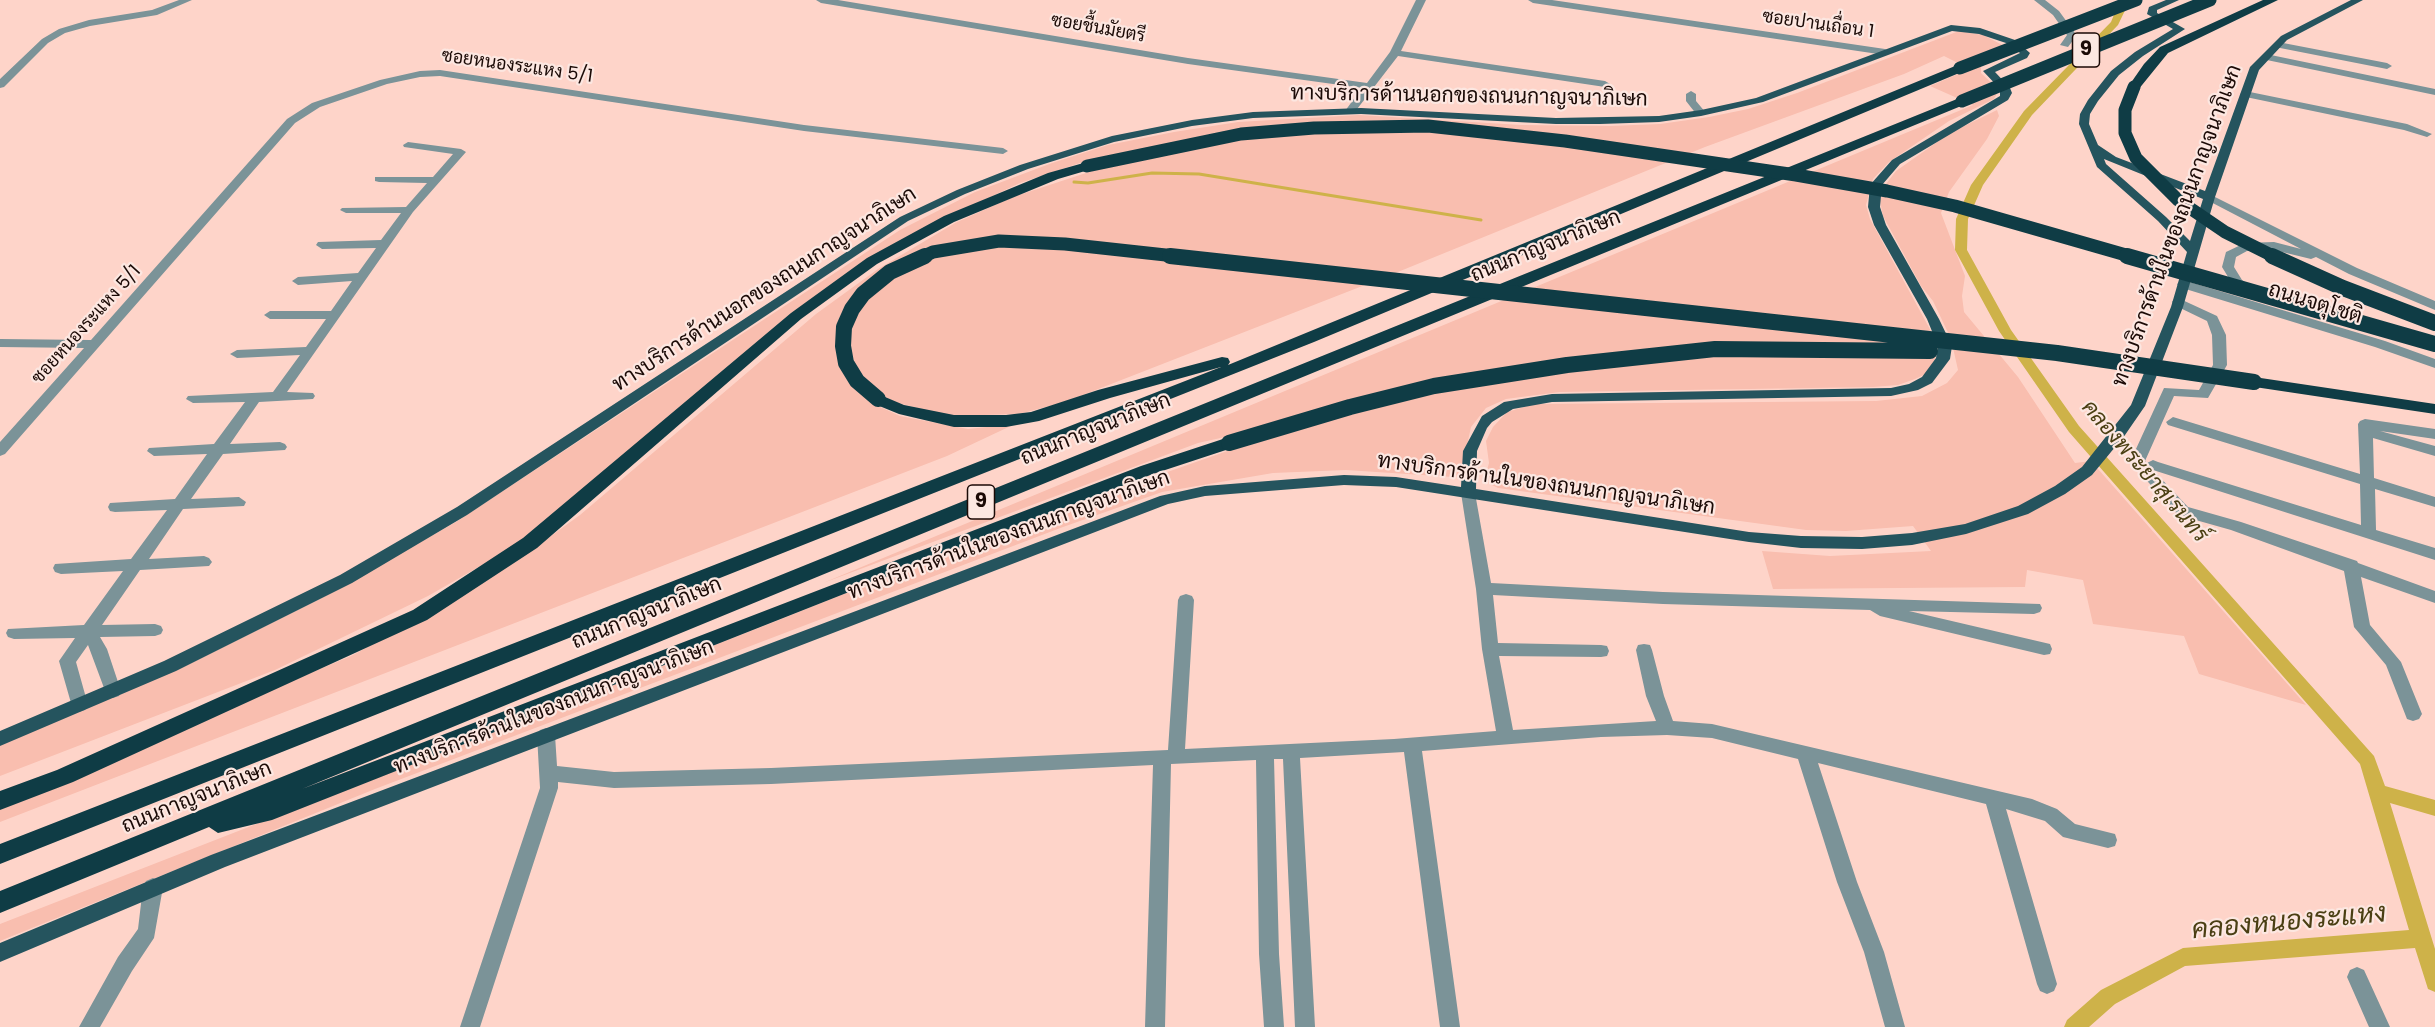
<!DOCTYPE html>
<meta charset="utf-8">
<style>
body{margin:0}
canvas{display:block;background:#fed4c9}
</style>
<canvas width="2435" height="1027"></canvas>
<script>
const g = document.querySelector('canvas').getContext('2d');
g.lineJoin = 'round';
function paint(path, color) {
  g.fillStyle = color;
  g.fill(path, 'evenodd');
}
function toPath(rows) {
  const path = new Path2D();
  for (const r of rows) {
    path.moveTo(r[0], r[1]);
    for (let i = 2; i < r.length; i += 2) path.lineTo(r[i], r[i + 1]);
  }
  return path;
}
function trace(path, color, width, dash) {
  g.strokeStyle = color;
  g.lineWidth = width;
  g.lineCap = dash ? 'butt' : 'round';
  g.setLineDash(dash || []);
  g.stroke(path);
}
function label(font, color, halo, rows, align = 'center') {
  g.font = font + ' Poppins,Sarabun,sans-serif';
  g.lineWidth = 4.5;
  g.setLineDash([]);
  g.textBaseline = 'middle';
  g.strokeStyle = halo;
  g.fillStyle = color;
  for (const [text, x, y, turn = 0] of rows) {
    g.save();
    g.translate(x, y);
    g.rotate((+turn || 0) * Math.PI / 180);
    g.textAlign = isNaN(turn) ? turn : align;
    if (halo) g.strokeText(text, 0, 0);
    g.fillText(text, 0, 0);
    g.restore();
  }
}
paint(toPath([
 [1959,31,1983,35,2016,52,1981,66,1981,73,1999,90,1994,99,1949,121,1889,162,1873,179,1866,205,1870,219,1932,333,1937,348,1935,360,1928,373,1915,379,1898,385,1873,387,1560,392,1506,399,1486,408,1471,427,1461,473,1453,477,1346,470,1273,473,1162,492,1063,527,375,789,0,941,0,924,774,622,1016,525,1233,449,1225,437,1198,443,823,583,1973,105,1930,86,1970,69,1944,56,1904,74,1705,147,1388,276,1065,402,1019,414,949,416,894,402,882,395,876,405,900,416,968,429,1015,424,947,456,0,822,0,795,203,718,351,656,441,608,515,562,580,515,816,314,878,269,955,223,1013,197,1092,171,1083,162,1020,183,916,232,865,262,547,523,503,553,428,596,275,670,0,776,0,745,185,666,320,599,456,522,900,230,975,192,1052,163,1108,145,1174,132,1238,122,1359,115,1521,125,1610,126,1660,124,1709,117,1748,109,1797,93],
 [1997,110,1999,116,1987,139,1949,192,1941,213,1965,276,1962,296,1964,312,2018,377,2075,463,2091,461,2306,705,2199,674,2184,636,2093,624,2083,580,2027,570,2025,587,1773,589,1762,551,1830,556,1931,551,1913,526,1846,531,1806,530,1498,488,1484,481,1489,463,1486,441,1493,427,1507,412,1535,404,1876,401,1922,396,1947,383,1958,370,1951,339,1933,301,1921,286,1883,216,1880,201,1886,184,1896,171,1950,133]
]), '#f9beaf');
trace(toPath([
 [1074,182,1088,183,1152,173,1199,174,1481,220]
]), '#ceb249', 3);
paint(toPath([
 [2120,0,2130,0,2118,25,2032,115,1983,185,1968,219,1967,250,2011,330,2079,426,2374,756,2385,786,2435,800,2435,816,2390,803,2435,949,2435,992,2428,989,2415,948,2185,966,2115,1004,2089,1027,2064,1027,2067,1020,2101,990,2183,948,2409,930,2360,764,2069,432,1999,331,1955,250,1956,219,1971,185,2024,111,2111,22,2120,0]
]), '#ceb249');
paint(toPath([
 [179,0,192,0,157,15,90,26,65,33,48,43,4,87,0,88,0,79,42,39,59,29,89,20,152,10,179,0],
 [816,0,838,0,1188,58,1367,83,1390,52,1416,0,1426,0,1401,51,1605,81,1610,84,1605,87,1398,56,1354,113,1350,114,1345,111,1362,88,1188,64,821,3,816,0],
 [1528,0,1552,0,1885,49,1890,52,1885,55,1533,3,1528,0],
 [2034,0,2045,0,2059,11,2075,33,2077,35,2068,47,2060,45,2067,35,2053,15,2034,0],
 [2278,42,2387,63,2392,66,2387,69,2275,47,2275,43,2278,42],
 [2266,54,2435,89,2435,95,2262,59,2261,57,2266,54],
 [440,70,804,125,1003,148,1008,151,1003,154,804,131,440,76,420,77,387,84,320,107,295,123,5,454,0,456,0,442,84,348,0,347,0,339,91,340,287,119,312,103,380,80,420,71,440,70],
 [1691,91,1696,94,1696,101,1706,113,1705,115,1697,115,1686,101,1686,94,1691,91],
 [2245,91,2407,124,2432,134,2427,137,2404,130,2241,96,2240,94,2245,91],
 [408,142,461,149,466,152,413,212,287,392,313,393,315,396,313,399,259,402,230,444,280,442,285,444,287,447,285,450,223,454,191,499,239,497,246,502,244,506,183,509,149,559,204,556,209,558,212,562,209,566,140,570,102,625,155,624,161,626,163,630,161,634,155,636,100,637,107,649,121,691,119,696,113,698,107,696,88,645,76,662,88,705,85,710,79,712,73,710,59,661,75,638,14,639,8,637,6,633,8,629,84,625,123,571,61,574,55,572,53,568,55,564,131,559,167,510,115,512,110,511,108,507,110,503,175,499,207,454,154,456,147,451,149,448,214,444,245,402,193,403,186,399,188,396,273,392,300,355,237,358,230,354,237,350,306,347,326,319,270,319,264,315,270,311,331,311,352,281,298,285,292,281,298,277,358,273,376,248,322,249,316,245,318,242,381,240,401,213,346,213,340,210,342,208,406,207,427,183,379,182,375,181,375,177,433,177,453,154,404,147,403,145,408,142],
 [2209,194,2357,268,2435,301,2435,310,2349,274,2316,257,2311,259,2274,250,2247,251,2236,257,2234,267,2242,280,2256,290,2250,294,2246,293,2233,285,2222,267,2226,252,2245,243,2274,242,2301,249,2205,199,2203,197,2209,194],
 [2183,280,2385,341,2435,359,2435,368,2375,347,2179,287,2177,284,2183,280],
 [2178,298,2217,316,2226,335,2227,365,2208,398,2174,396,2145,461,2147,463,2153,460,2158,462,2361,525,2360,484,2168,425,2166,422,2173,417,2360,474,2358,424,2360,421,2365,419,2435,429,2435,439,2380,431,2435,446,2435,456,2373,438,2374,478,2435,497,2435,507,2375,489,2376,530,2435,548,2435,560,2153,470,2188,507,2241,522,2357,561,2358,563,2435,591,2435,603,2361,577,2370,625,2401,662,2422,714,2419,719,2413,721,2407,719,2386,665,2354,627,2344,571,2231,530,2178,515,2130,462,2164,388,2199,390,2213,365,2212,335,2207,321,2174,305,2172,302,2174,299,2178,298],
 [1468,488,1475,493,1491,583,1663,592,2040,604,2042,608,2040,612,2034,614,1909,611,2050,644,2052,649,2050,654,2044,655,1880,616,1870,610,1663,604,1493,595,1498,643,1601,645,1607,646,1609,651,1607,656,1601,657,1499,656,1513,730,1656,721,1646,696,1636,650,1638,645,1644,644,1650,645,1652,650,1664,696,1673,721,1712,724,2032,799,2057,809,2075,824,2115,834,2117,840,2115,846,2108,848,2063,837,2045,821,2006,809,2057,984,2054,991,2047,994,2040,991,2037,984,1986,804,1818,763,1857,882,1884,952,1905,1027,1885,1027,1864,952,1837,882,1798,759,1712,738,1667,735,1601,737,1422,751,1460,1027,1440,1027,1404,752,1300,758,1315,1027,1295,1027,1283,759,1274,759,1279,954,1284,1027,1264,1027,1259,954,1256,760,1171,764,1165,1027,1145,1027,1153,765,771,784,614,788,558,782,558,788,480,1027,460,1027,540,788,537,735,540,730,546,728,552,730,555,735,557,766,614,772,771,768,1168,750,1178,600,1180,596,1186,594,1192,596,1194,600,1185,749,1394,739,1496,731,1482,649,1476,589,1461,493,1468,488],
 [153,878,160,881,163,887,154,938,132,971,100,1027,79,1027,118,957,138,929,143,887,146,881,153,878],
 [2357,967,2364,970,2390,1027,2369,1027,2347,977,2350,970,2357,967]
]), '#7b9398');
paint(toPath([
 [2166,0,2179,0,2157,10,2157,13,2185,29,2143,56,2119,75,2098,101,2090,114,2089,124,2098,145,2116,157,2205,191,2250,67,2281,36,2351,0,2363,0,2287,40,2259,70,2215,197,2183,307,2145,406,2125,435,2092,475,2065,494,2028,514,1966,534,1912,545,1862,549,1801,548,1749,542,1396,487,1344,485,1205,496,1168,504,225,867,0,962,0,943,211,855,1160,496,1205,486,1344,475,1396,477,1461,487,1463,451,1482,416,1504,402,1552,394,1891,388,1909,384,1922,377,1936,358,1938,346,1927,319,1874,225,1868,207,1870,185,1892,160,2000,96,2000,89,1983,71,2020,53,2009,44,1979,34,1952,31,1763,102,1701,116,1659,122,1600,124,1556,124,1361,114,1253,118,1192,126,1114,142,1028,169,965,194,908,221,467,515,352,583,176,671,0,746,0,731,164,661,340,575,457,507,900,217,957,190,1020,165,1112,136,1192,120,1253,112,1361,108,1556,118,1659,116,1701,110,1756,98,1951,25,1980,28,2015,40,2030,53,2027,58,1995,72,2010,88,2012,93,2008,100,1900,164,1882,185,1880,207,1886,225,1939,319,1952,346,1950,359,1932,383,1918,390,1891,396,1552,402,1513,409,1492,422,1487,428,1477,451,1476,489,1749,532,1801,536,1862,537,1912,533,1965,524,2018,506,2055,486,2082,467,2131,405,2171,307,2187,252,2158,221,2097,167,2079,124,2080,114,2088,100,2111,71,2135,52,2173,29,2147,14,2149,7,2166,0],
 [2104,159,2203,199,2190,241,2166,217,2106,164,2104,159]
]), '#25545e');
paint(toPath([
 [2263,0,2278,0,2168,53,2138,90,2134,91,2128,87,2144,64,2160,47,2263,0],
 [1960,64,1964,65,1964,71,1314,342,0,864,0,844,1221,367,1110,398,1039,421,1006,427,954,427,899,414,872,403,870,399,872,395,878,394,904,405,954,415,1006,415,1031,412,1098,390,1222,357,1228,358,1230,362,1228,365,1960,64],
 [1962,97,1968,101,1966,104,302,789,1141,466,1229,437,1235,439,1238,443,1235,447,1153,474,973,543,272,820,218,833,209,827,0,913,0,891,1962,97],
 [1087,162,1092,163,1094,166,1092,169,1058,179,954,222,877,264,801,319,537,548,427,620,73,782,0,810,0,791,57,770,413,610,523,538,791,313,867,258,944,216,1048,173,1087,162],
 [2254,377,2435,404,2435,414,2248,386,2246,382,2248,378,2254,377]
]), '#0f3c45');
trace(toPath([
 [1960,68,2136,0],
 [2134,87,2125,110,2125,133,2136,158,2178,200,2225,232,2275,257],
 [1962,101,2210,0],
 [1087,166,1241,134,1314,128,1428,126,1565,141,1796,175,1887,191,1955,206,2133,257],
 [922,257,933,252,999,241,1065,244,1184,257]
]), '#0f3c45', 13);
trace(toPath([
 [1170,256,2057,353,2254,382],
 [2127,256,2435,344],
 [2272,256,2343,288,2435,323],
 [878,399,857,381,846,363,843,346,844,327,852,309,863,294,890,272,925,256],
 [1229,443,1350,407,1434,386,1567,365,1715,349,1930,351]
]), '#0f3c45', 16);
label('18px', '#1b0a06', '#fce7e1', [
 ["ซอยปานเถื่อน 1",1818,25,8],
 ["ซอยชื้นมัยตรี",1098,29,10],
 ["ซอยหนองระแหง 5/1",517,67,8],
 ["ซอยหนองระแหง 5/1",87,325,-48]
]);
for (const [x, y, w] of [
 [2086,50,27],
 [981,502,27]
]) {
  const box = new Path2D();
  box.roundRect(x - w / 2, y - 17, w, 34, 4.5);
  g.fillStyle = '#fce7e1';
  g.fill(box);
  trace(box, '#1b0a06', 1.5);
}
label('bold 20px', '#1b0a06', null, [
 ["9",2086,50],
 ["9",981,502]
]);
label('21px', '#1b0a06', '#fce7e1', [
 ["ทางบริการด้านนอกของถนนกาญจนาภิเษก",1469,97,1],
 ["ทางบริการด้านในของถนนกาญจนาภิเษก",2178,226,-70],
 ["ถนนกาญจนาภิเษก",1546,247,-22],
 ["ทางบริการด้านนอกของถนนกาญจนาภิเษก",765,290,-33],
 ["ถนนจตุโชติ",2315,304,17],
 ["ถนนกาญจนาภิเษก",1096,430,-22],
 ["ทางบริการด้านในของถนนกาญจนาภิเษก",1546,485,8],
 ["ทางบริการด้านในของถนนกาญจนาภิเษก",1009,536,-20],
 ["ถนนกาญจนาภิเษก",647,614,-22],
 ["ทางบริการด้านในของถนนกาญจนาภิเษก",554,708,-21],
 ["ถนนกาญจนาภิเษก",197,798,-22]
]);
label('italic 22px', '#4a3f13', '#fce7e1', [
 ["คลองพระยาสุเรนทร์",2144,472,49]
]);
label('italic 27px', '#4a3f13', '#fce7e1', [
 ["คลองหนองระแหง",2289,923,-5]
]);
</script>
